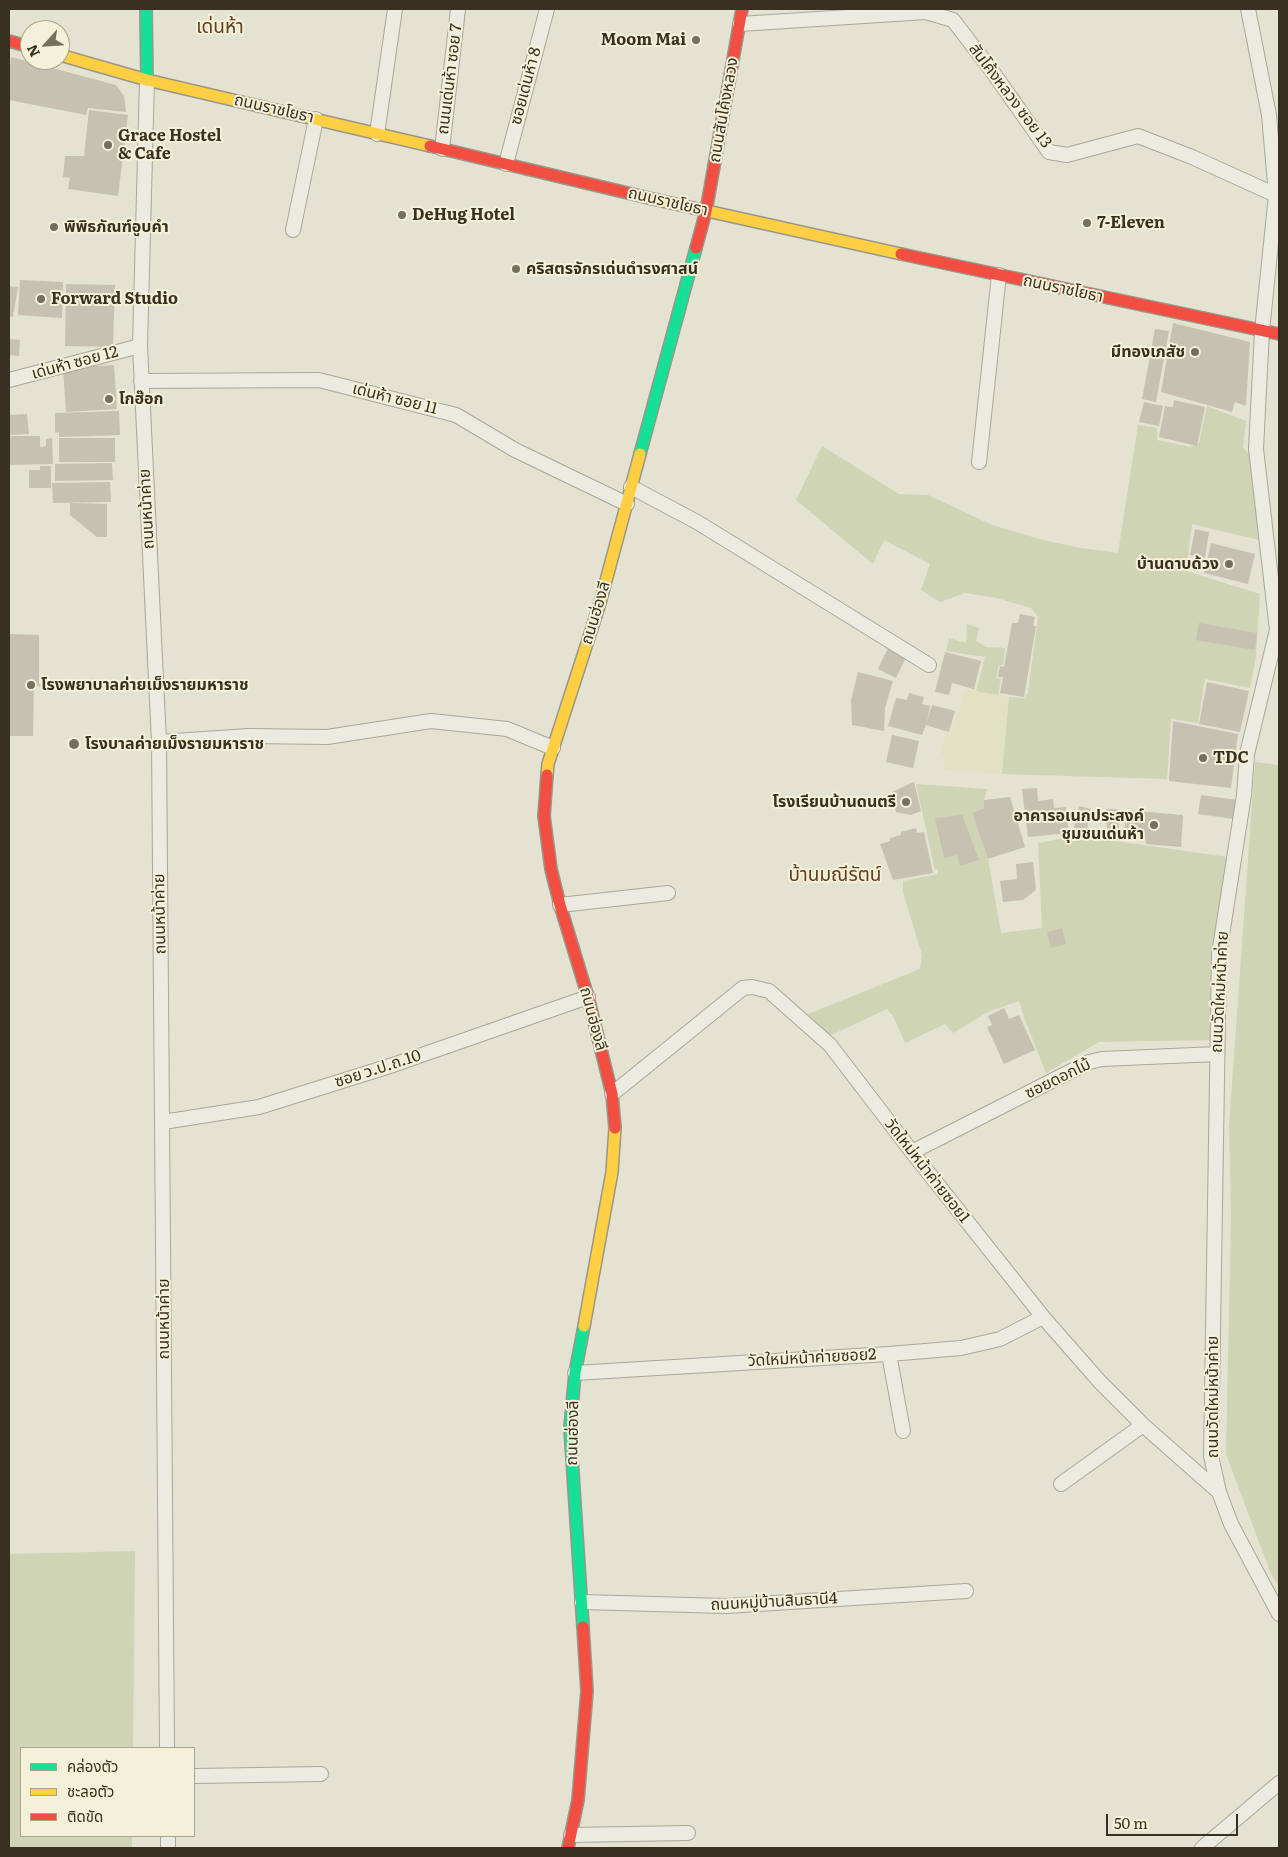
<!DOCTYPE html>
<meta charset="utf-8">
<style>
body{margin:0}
#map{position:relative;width:1288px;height:1857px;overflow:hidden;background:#e4e2d1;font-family:Literata,"Noto Sans Thai",serif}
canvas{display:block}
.frame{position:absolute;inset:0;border:10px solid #383121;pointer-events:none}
.legend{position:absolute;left:20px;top:1747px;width:175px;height:90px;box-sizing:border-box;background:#f4f1d8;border:1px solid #a9a48f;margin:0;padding:6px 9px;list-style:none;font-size:15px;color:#383121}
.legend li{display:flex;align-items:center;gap:10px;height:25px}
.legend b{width:25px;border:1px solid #a9a48f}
.north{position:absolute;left:20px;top:20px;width:50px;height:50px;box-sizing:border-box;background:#f4f1d8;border:1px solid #a9a48f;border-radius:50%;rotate:244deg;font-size:14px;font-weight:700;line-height:20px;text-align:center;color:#383121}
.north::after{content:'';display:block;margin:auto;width:18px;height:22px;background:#746f5f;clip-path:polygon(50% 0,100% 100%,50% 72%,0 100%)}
.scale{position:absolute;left:1106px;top:1814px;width:132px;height:22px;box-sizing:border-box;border:2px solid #383121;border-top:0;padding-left:6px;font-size:15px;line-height:18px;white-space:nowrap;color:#383121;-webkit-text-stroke:4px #f4f1d8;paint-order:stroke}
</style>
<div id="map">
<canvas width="1288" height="1857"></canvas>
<div class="frame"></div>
<ul class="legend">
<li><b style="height:6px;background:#16e098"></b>คล่องตัว</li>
<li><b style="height:6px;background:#ffcf43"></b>ชะลอตัว</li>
<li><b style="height:6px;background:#f24e42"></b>ติดขัด</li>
</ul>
<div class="north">N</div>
<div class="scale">50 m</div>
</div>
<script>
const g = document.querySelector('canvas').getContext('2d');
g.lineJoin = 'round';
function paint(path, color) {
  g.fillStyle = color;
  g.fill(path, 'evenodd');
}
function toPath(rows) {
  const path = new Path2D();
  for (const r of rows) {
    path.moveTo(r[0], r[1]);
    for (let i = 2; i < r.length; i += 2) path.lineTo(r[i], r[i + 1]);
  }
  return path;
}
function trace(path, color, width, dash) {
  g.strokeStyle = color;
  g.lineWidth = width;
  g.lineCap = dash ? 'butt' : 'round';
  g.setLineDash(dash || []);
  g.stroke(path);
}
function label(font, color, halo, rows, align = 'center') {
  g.font = font + ' Literata,"Noto Sans Thai",serif';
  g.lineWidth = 4;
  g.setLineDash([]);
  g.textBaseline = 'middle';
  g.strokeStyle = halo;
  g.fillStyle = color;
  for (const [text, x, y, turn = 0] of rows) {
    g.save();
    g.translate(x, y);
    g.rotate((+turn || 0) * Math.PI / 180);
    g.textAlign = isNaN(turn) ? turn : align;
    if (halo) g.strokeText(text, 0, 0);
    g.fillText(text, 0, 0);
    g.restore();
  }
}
paint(toPath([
 [966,689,1009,697,1002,774,943,770,945,758,940,751,946,734,950,735]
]), '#e2e1c3');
paint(toPath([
 [1207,406,1246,421,1243,447,1252,459,1259,540,1192,524,1186,571,1260,594,1256,656,1250,688,1205,679,1198,723,1171,719,1167,779,1002,774,1009,697,1024,698,1028,693,1038,617,1031,608,997,598,965,593,940,602,921,590,930,564,884,540,873,564,796,500,822,446,899,494,928,495,992,525,1043,540,1081,548,1118,553,1138,425,1157,428,1157,440,1190,447,1199,443],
 [967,624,979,628,976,641,987,647,1005,648,1003,665,999,665,996,678,1001,679,998,695,976,691,985,657,946,651,949,638,966,643],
 [1255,762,1279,765,1279,1587,1271,1574,1226,1454,1231,1215,1229,1126],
 [916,784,987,789,984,800,984,808,972,813,988,859,1001,933,1042,928,1038,843,1070,837,1122,842,1228,857,1221,897,1213,977,1212,1040,1099,1042,1046,1073,1025,1020,1019,1001,988,1012,953,1033,945,1024,905,1043,893,1016,887,1009,829,1036,808,1014,920,969,922,955,903,892,903,881,938,874,938,869,935,870],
 [135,1551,133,1748,21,1748,21,1836,132,1836,132,1848,9,1848,9,1554]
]), '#ced4b4');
paint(toPath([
 [11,57,116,85,124,96,126,112,88,108,86,115,9,100,9,73],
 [89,110,128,115,118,196,68,189,70,178,63,177,65,156,84,156],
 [20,280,63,282,62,318,18,315],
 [66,284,115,285,113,347,65,346],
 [9,286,18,287,13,317,9,316],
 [1173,323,1250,342,1246,406,1235,402,1232,412,1161,392],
 [1155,329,1169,331,1156,402,1142,399],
 [9,339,20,340,19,356,9,355],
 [114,365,117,409,66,412,63,368],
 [1174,400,1205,407,1197,446,1159,437,1165,406,1173,407],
 [1144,402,1163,406,1159,426,1139,422],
 [119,411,120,435,59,437,59,432,55,433,55,413],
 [27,414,29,434,9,435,9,415],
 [9,436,40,436,40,447,46,446,46,439,52,438,53,464,9,465],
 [59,438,115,438,115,462,59,462],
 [112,463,113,480,55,481,55,464],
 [40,466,51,466,51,488,29,488,29,470,40,470],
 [110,482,111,502,53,503,52,483],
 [70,503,107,504,107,537,97,537,70,515],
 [1195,529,1209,532,1205,558,1190,555],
 [1211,543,1255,554,1248,584,1204,573],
 [1020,614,1035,617,1033,626,1036,626,1024,697,1000,693,1003,677,998,677,1000,666,1004,667,1012,623,1018,623],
 [1199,623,1257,633,1255,650,1196,640],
 [9,634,39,635,39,684,53,685,53,687,34,686,33,736,9,736],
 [889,646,907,655,896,678,878,669],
 [945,652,981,661,974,689,952,683,949,695,935,692],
 [858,672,893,681,885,708,884,731,852,725,851,700],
 [1207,682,1249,691,1240,732,1199,724],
 [909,693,924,697,922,704,930,706,927,721,932,705,955,711,949,732,926,725,922,735,888,726,896,698,907,700],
 [1173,721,1238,734,1231,788,1169,781],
 [892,735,919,741,913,768,886,762],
 [914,782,921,811,911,815,896,812,892,792],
 [1037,788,1038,801,1053,799,1054,808,1066,807,1069,833,1028,837,1022,789],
 [1201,795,1237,800,1234,819,1198,814],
 [1010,797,1025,847,988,859,972,813,984,808,984,800],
 [1079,806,1091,809,1086,834,1073,832],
 [1106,809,1118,809,1119,830,1107,830],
 [1126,810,1183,815,1181,847,1146,844,1145,838,1124,836],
 [962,815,979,860,960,866,957,855,944,858,935,818],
 [916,828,917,833,924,832,933,873,893,880,880,844,890,841,890,838,901,835,901,832],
 [1033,862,1036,890,1023,900,1003,902,1000,881,1017,879,1016,864],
 [1062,928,1066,944,1051,948,1047,932],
 [1004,1008,1009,1019,1019,1015,1035,1050,1004,1064,987,1027,992,1025,988,1016]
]), '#c7c1b2');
const street = toPath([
 [1248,9,1269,115,1276,195,1262,331,1256,449,1277,630,1247,754,1244,795,1219,954,1211,1456,1219,1492,1231,1524,1279,1614],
 [740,24,926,12,953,20,992,71,1049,152,1067,155,1138,136,1192,157,1276,195],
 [147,80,140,346,159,742,167,1748],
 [377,134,395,9],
 [442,149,458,9],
 [506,164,547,9],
 [293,230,316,119],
 [9,380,140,346],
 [141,381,319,380,456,415,515,450,627,504],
 [979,462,999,275],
 [631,487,697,522,929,665],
 [159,742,249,736,327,737,431,721,507,729,553,748],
 [560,905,668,893],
 [612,1094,743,988,752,987,769,991,830,1045,912,1152,1043,1317,1100,1382,1143,1425,1219,1492],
 [163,1122,259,1107,393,1065,588,997],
 [912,1152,1089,1062,1102,1059,1217,1054],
 [889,1354,903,1431],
 [575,1373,889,1354,961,1348,1000,1339,1043,1317],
 [1061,1484,1143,1425],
 [582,1602,726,1606,966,1591],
 [194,1776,321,1774],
 [571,1835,688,1833],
 [168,1836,168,1848],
 [1202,1848,1279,1783]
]);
const fast = toPath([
 [146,9,147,80],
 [640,454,696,248],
 [583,1627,570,1428,575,1373,584,1326]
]);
const slow = toPath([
 [60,55,147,80,430,146],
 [653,199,901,254],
 [547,775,548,764,600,603,640,454],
 [584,1326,612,1172,615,1128]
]);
const jam = toPath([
 [9,41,30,47],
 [430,146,653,199],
 [696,248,706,211,742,9],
 [901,254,1279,334],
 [547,775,544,816,551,869,560,905,588,997,612,1094,615,1128],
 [568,1848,578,1800,587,1691,583,1627]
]);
trace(street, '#aaa799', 16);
trace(fast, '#99968a', 14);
trace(slow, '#99968a', 14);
trace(jam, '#99968a', 14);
trace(street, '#ecebe2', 14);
trace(fast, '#16e098', 11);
trace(slow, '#ffcf43', 11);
trace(jam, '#f24e42', 11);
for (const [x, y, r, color] of [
 [696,40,5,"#746f5f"],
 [108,145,5,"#746f5f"],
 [402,215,5,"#746f5f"],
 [1087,223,5,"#746f5f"],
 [54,227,5,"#746f5f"],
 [516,269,5,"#746f5f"],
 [41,299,5,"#746f5f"],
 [1195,352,5,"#746f5f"],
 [109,399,5,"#746f5f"],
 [1229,564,5,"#746f5f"],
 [31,685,5,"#746f5f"],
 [74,744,6,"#746f5f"],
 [1203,758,5,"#746f5f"],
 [906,802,5,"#746f5f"],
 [1154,825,5,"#746f5f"]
]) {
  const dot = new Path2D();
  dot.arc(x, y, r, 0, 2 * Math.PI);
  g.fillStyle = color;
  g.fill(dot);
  trace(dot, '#f4f1d8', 2);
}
label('bold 16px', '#383121', '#f4f1d8', [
 ["Moom Mai",686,40,"right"],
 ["Grace Hostel",118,136],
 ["& Cafe",118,154],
 ["DeHug Hotel",412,215],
 ["7-Eleven",1097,223],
 ["พิพิธภัณฑ์อูบคำ",64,227],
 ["คริสตรจักรเด่นดำรงศาสน์",526,269],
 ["Forward Studio",51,299],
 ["มีทองเภสัช",1185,352,"right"],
 ["โกฮ๊อก",119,399],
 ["บ้านดาบด้วง",1219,564,"right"],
 ["โรงพยาบาลค่ายเม็งรายมหาราช",41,685],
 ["โรงบาลค่ายเม็งรายมหาราช",85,744],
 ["TDC",1213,758],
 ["โรงเรียนบ้านดนตรี",896,802,"right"],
 ["อาคารอเนกประสงค์",1144,816,"right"],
 ["ชุมชนเด่นห้า",1144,834,"right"]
], 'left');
label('16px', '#383121', '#f4f1d8', [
 ["ถนนเด่นห้า ซอย 7",450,79,-83],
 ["ซอยเด่นห้า 8",526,86,-75],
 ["สันโค้งหลวง ซอย 13",1010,96,53],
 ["ถนนราชโยธา",274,109,13],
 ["ถนนสันโค้งหลวง",724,110,-80],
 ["ถนนราชโยธา",668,202,13],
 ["ถนนราชโยธา",1063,289,12],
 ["เด่นห้า ซอย 12",75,363,-15],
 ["เด่นห้า ซอย 11",395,399,14],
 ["ถนนหน้าค่าย",147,509,-93],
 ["ถนนฮ่องลี",596,613,-73],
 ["ถนนหน้าค่าย",160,914,-91],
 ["ถนนวัดใหม่หน้าค่าย",1220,992,-87],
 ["ถนนฮ่องลี",593,1019,75],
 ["ซอย ว.ป.ถ.10",378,1069,-18],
 ["ซอยดอกไม้",1058,1079,-26],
 ["วัดใหม่หน้าค่ายซอย1",927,1171,52],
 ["ถนนหน้าค่าย",164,1319,-90],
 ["วัดใหม่หน้าค่ายซอย2",812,1358,-3],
 ["ถนนวัดใหม่หน้าค่าย",1213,1397,-90],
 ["ถนนฮ่องลี",573,1433,-89],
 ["ถนนหมู่บ้านสินธานี4",774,1602,-3]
]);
label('19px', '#623c23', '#f4f1d8', [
 ["เด่นห้า",220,27],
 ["บ้านมณีรัตน์",835,875]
]);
</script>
